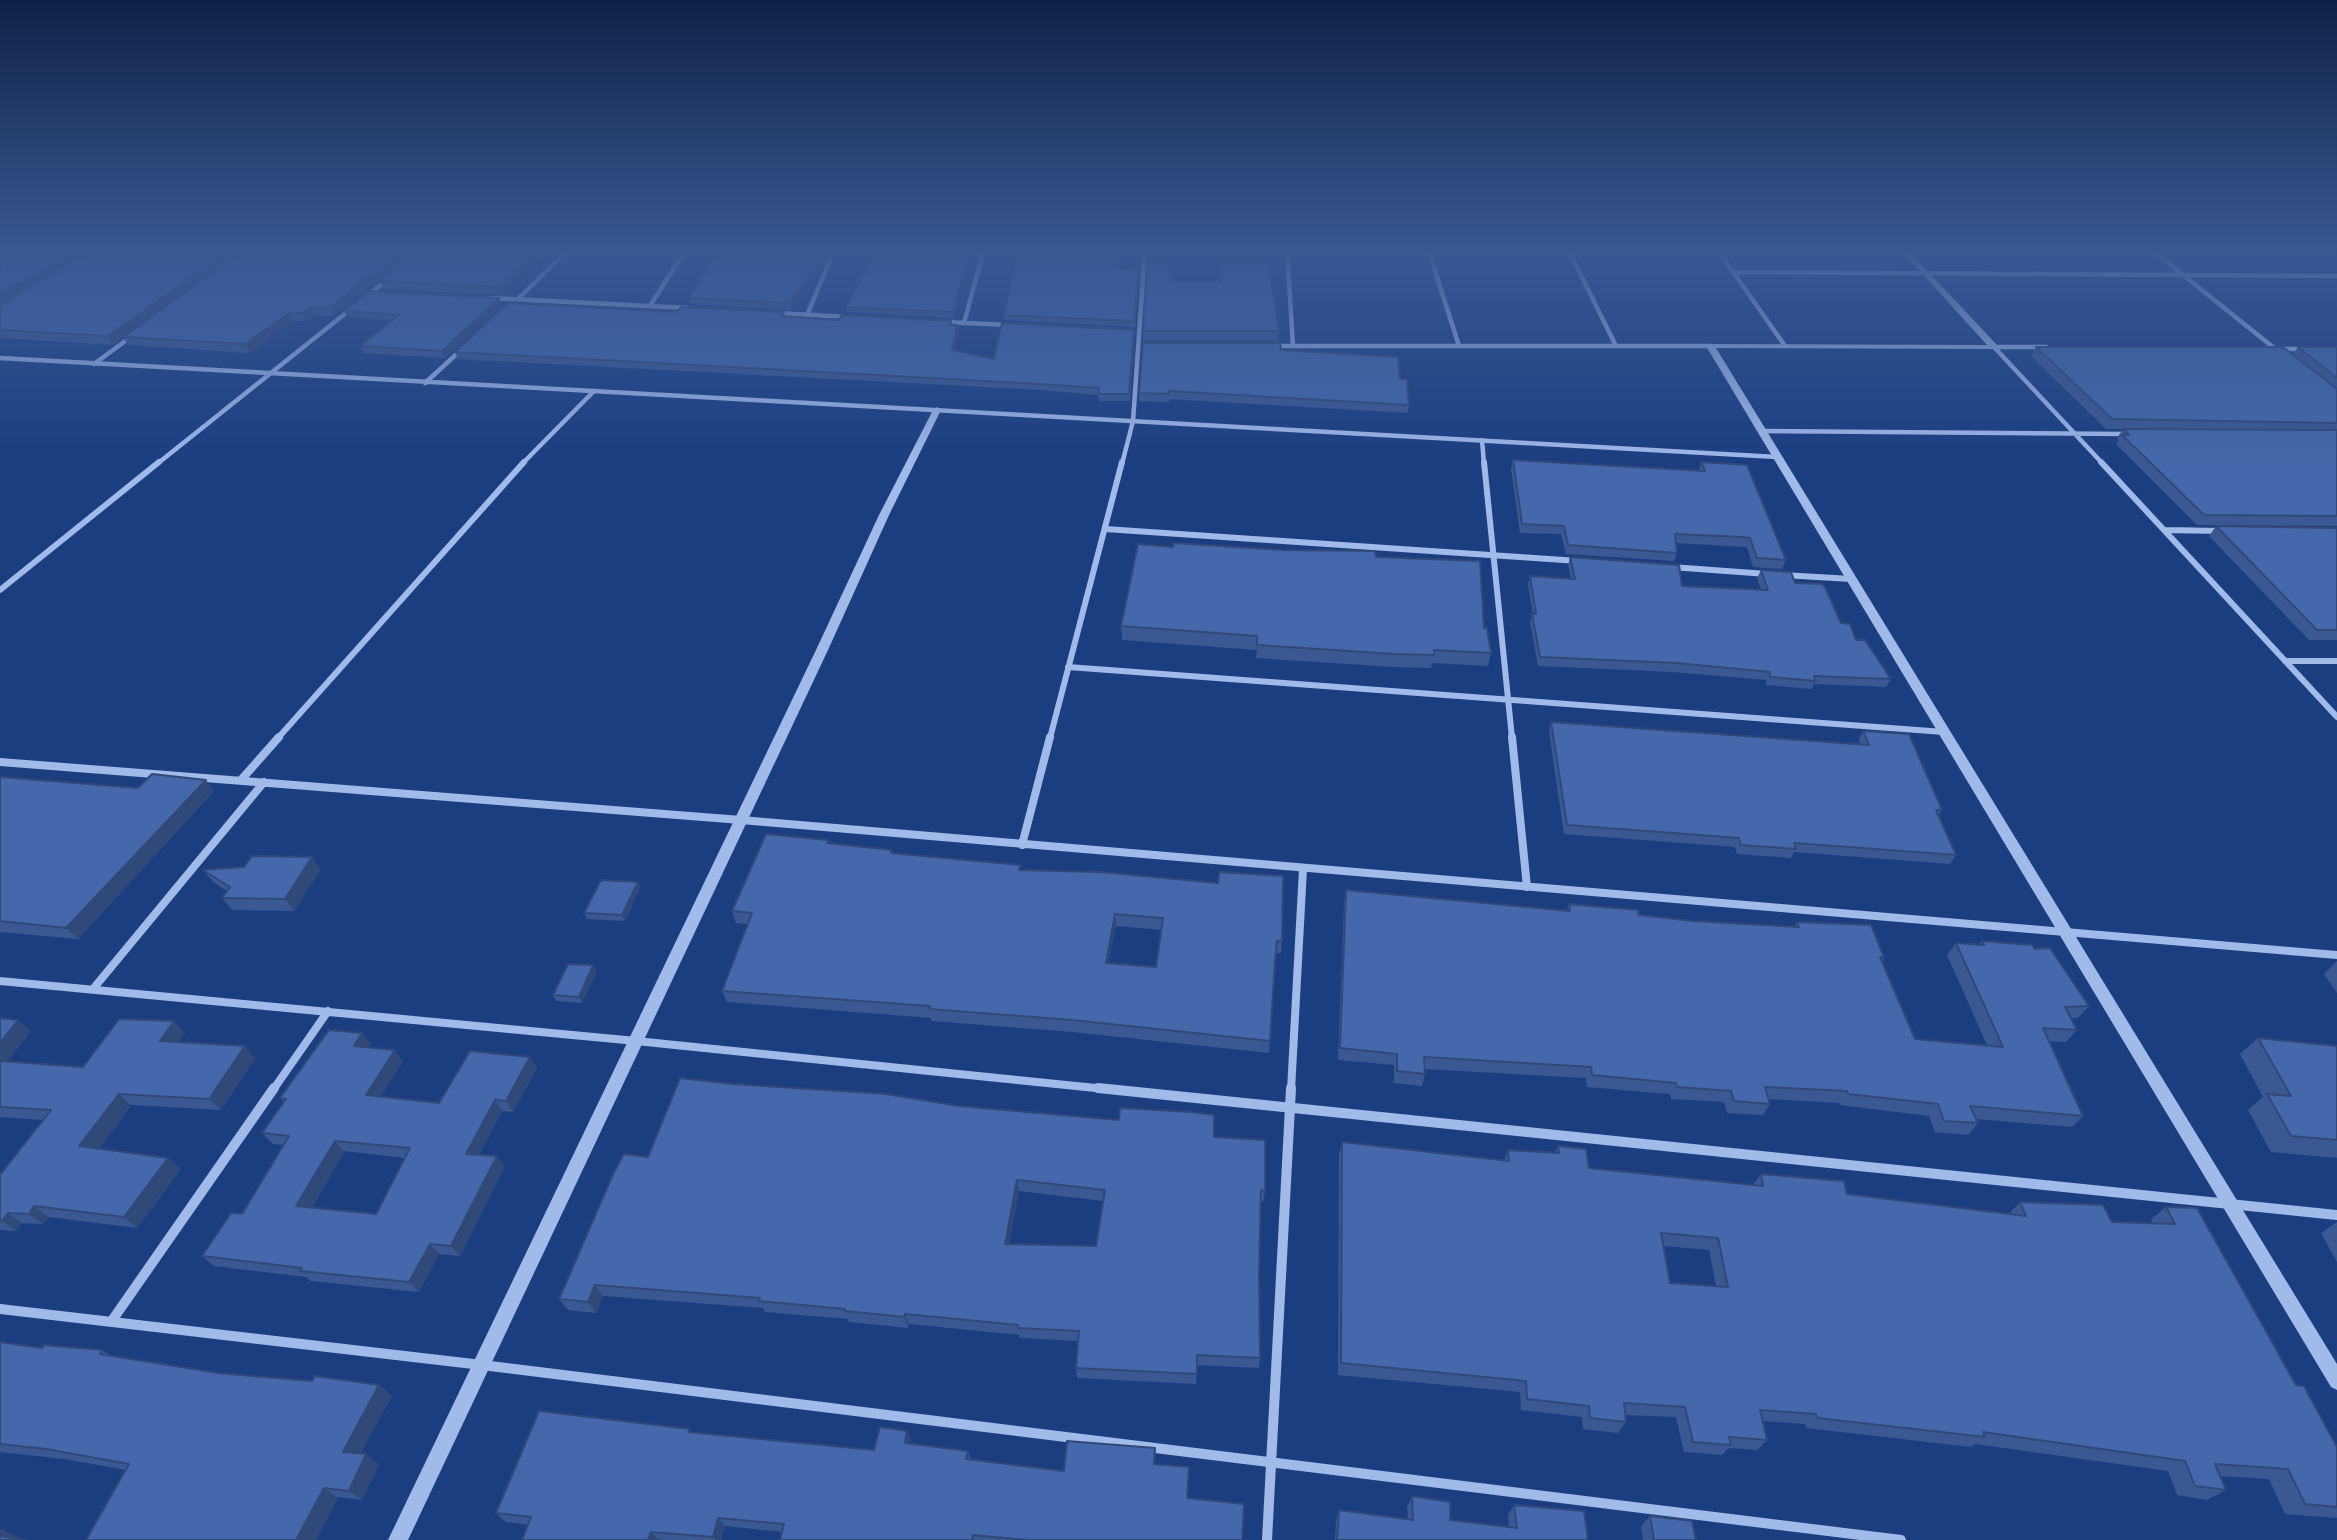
<!DOCTYPE html>
<style>
body{margin:0}
canvas{display:block;background:#1b3e81}
</style>
<canvas width="2337" height="1540"></canvas>
<script>
const g = document.querySelector('canvas').getContext('2d');
g.lineJoin = 'round';
function toPath(rows) {
  const path = new Path2D();
  for (const r of rows) {
    path.moveTo(r[0], r[1]);
    for (let i = 2; i < r.length; i += 2) path.lineTo(r[i], r[i + 1]);
  }
  return path;
}
function trace(path, color, width, dash) {
  g.strokeStyle = color;
  g.lineWidth = width;
  g.lineCap = dash ? 'butt' : 'round';
  g.setLineDash(dash || []);
  g.stroke(path);
}
function paint(path, color) {
  g.fillStyle = color;
  g.fill(path, 'evenodd');
}
trace(toPath([
 [1287,249,1293,346],
 [1428,249,1459,346],
 [1568,249,1616,346],
 [1717,249,1785,346],
 [2151,249,2279,352],
 [1734,272,2337,276],
 [365,297,386,281],
 [490,298,688,308],
 [517,300,569,249],
 [650,306,686,249],
 [776,313,848,317],
 [807,315,835,249],
 [944,322,1009,325],
 [964,323,984,249],
 [1272,346,1710,346],
 [1994,347,2103,464],
 [1994,347,2046,347],
 [2278,349,2305,349],
 [0,358,1777,457],
 [94,364,132,336],
 [425,383,461,350],
 [1761,431,2126,434],
 [1482,440,1484,464],
 [157,464,351,309],
 [522,464,594,391],
 [1122,464,1133,421,1145,249]
]), '#a0baea', 4.5);
trace(toPath([
 [1484,462,1512,738],
 [2101,462,2337,717],
 [1105,529,1579,561],
 [2164,530,2221,531],
 [1671,567,1767,574],
 [1783,575,1851,579],
 [0,590,159,462],
 [2285,661,2337,661],
 [1068,667,1944,732],
 [278,738,524,462],
 [1050,738,1122,462]
]), '#a0baea', 6);
trace(toPath([
 [1512,737,1527,887],
 [0,762,741,820,2337,955],
 [241,780,279,737],
 [1022,845,1050,737],
 [0,981,636,1041,1115,1090],
 [93,989,264,782],
 [273,1090,328,1011],
 [1291,1090,1303,869]
]), '#a0baea', 8);
trace(toPath([
 [1098,1088,2337,1215],
 [0,1309,482,1365,1901,1540],
 [111,1322,274,1088],
 [1267,1540,1291,1088]
]), '#a0baea', 10);
paint(toPath([
 [1900,249,1907,249,1997,345,1997,349,1716,348,2337,1364,2337,1390,2331,1387,1706,346,1710,344,1987,345,1900,249],
 [937,407,941,410,889,515,828,650,408,1540,388,1540,816,650,879,515,933,410,937,407]
]), '#a0baea');
paint(toPath([
 [0,249,123,337,113,345,0,338],
 [246,249,417,249,333,316,314,315,306,321,293,321,250,353,128,345,123,337],
 [419,249,551,249,503,295,383,289,380,281],
 [876,249,969,249,964,280,954,318,847,312,846,307],
 [1019,249,1118,249,1116,269,1138,274,1135,327,1005,320,1004,315],
 [1358,249,1394,249,1394,253,1360,254],
 [825,261,791,310,691,304,689,298],
 [1219,262,1279,331,1278,341,1143,341,1143,331,1172,282,1220,282],
 [499,298,501,304,445,358,363,353,360,346,391,321,347,317,344,311],
 [676,312,784,312,784,316,957,325,958,332,954,351,994,359,1134,337,1130,401,1099,401,1098,395,1041,390,458,359,455,352],
 [2036,347,2293,354,2298,347,2337,347,2337,526,2197,525,2116,444,2119,440,2117,438,2123,429,2127,429,2106,429,2031,356],
 [1281,350,1400,379,1409,405,1408,413,1169,399,1169,402,1139,401,1139,393],
 [1513,460,1699,471,1701,462,1786,560,1782,569,1753,567,1747,547,1676,543,1677,553,1674,561,1566,554,1561,534,1520,533,1511,469],
 [2216,526,2337,528,2337,640,2309,640,2209,536],
 [1173,547,1376,557,1484,628,1491,653,1488,666,1432,663,1431,668,1393,667,1256,658,1257,650,1122,640,1121,626],
 [1570,557,1682,586,1761,590,1757,578,1761,570,1795,583,1841,623,1891,679,1886,687,1814,684,1812,689,1766,685,1766,680,1673,672,1538,666,1530,622,1533,614,1528,585,1530,576,1571,579,1568,566],
 [1551,722,1860,744,1859,739,1863,731,1942,810,1938,816,1956,855,1950,864,1794,852,1791,858,1737,854,1735,847,1564,834,1549,731],
 [0,777,138,788,214,791,78,939,0,932],
 [828,840,830,843,892,850,893,853,1021,870,1282,941,1281,953,1276,953,1275,965,1269,1053,1073,1032,931,1021,931,1018,727,1002,722,991,748,924,736,923,732,911],
 [1116,926,1162,930,1156,967,1108,963],
 [244,867,321,869,294,911,232,910,222,898,227,891,213,882,203,870],
 [638,882,640,888,625,921,587,919,584,913],
 [1346,890,1567,911,1569,904,1639,915,1693,921,1794,927,1797,922,1884,957,1882,961,1915,1039,1987,1045,1947,955,1956,943,1980,944,1982,941,2035,949,2089,1006,2078,1018,2071,1018,2077,1030,2066,1042,2049,1041,2083,1116,2072,1127,1976,1119,1978,1123,1968,1135,1935,1132,1929,1116,1840,1105,1839,1103,1768,1099,1770,1104,1763,1115,1727,1113,1724,1102,1671,1099,1670,1094,1587,1087,1586,1078,1425,1069,1425,1074,1422,1086,1394,1083,1394,1065,1338,1060,1344,903],
 [2337,961,2337,993,2324,974],
 [597,971,582,1003,556,1001,553,995],
 [0,1018,31,1031,7,1062,83,1067,185,1033,178,1042,255,1058,221,1110,131,1105,99,1149,168,1158,181,1169,137,1228,49,1217,43,1224,22,1223,16,1231,0,1230,0,1175,43,1120,0,1117],
 [2258,1038,2337,1046,2337,1158,2271,1152,2248,1110,2263,1097,2240,1054],
 [371,1044,369,1047,395,1050,403,1061,380,1097,439,1103,537,1068,513,1112,502,1111,479,1155,505,1166,460,1256,439,1254,419,1292,311,1281,306,1277,214,1266,202,1256,242,1214,284,1145,273,1144,262,1133,284,1102,280,1098],
 [344,1151,405,1158,376,1214,312,1208],
 [733,1084,959,1106,1214,1137,1265,1191,1263,1202,1261,1202,1259,1272,1260,1358,1259,1368,1197,1365,1196,1384,1077,1378,1076,1368,1078,1341,1020,1338,1019,1335,909,1324,908,1328,849,1322,848,1319,765,1312,763,1308,603,1296,596,1313,568,1310,559,1299,648,1157],
 [1019,1191,1103,1201,1096,1246,1009,1244],
 [1342,1142,1504,1160,1508,1150,1555,1153,1558,1146,1589,1168,1753,1185,1761,1174,1847,1194,2009,1214,2020,1202,2112,1222,2153,1224,2151,1219,2166,1207,2296,1385,2337,1447,2337,1518,2285,1514,2269,1479,2219,1476,2226,1490,2207,1500,2177,1495,2168,1471,1975,1444,1971,1447,1806,1428,1805,1424,1763,1421,1767,1440,1757,1450,1728,1448,1722,1455,1684,1452,1676,1417,1625,1415,1626,1422,1618,1433,1583,1429,1582,1417,1521,1410,1520,1392,1338,1375,1339,1155],
 [1664,1246,1709,1250,1716,1286,1670,1283],
 [2337,1222,2337,1262,2321,1233],
 [0,1342,42,1348,102,1350,110,1355,218,1373,312,1381,379,1385,392,1396,360,1454,379,1464,362,1500,126,1470,64,1459,0,1452],
 [907,1431,911,1440,910,1444,968,1451,971,1460,1064,1471,1155,1464,1187,1498,1242,1540,780,1540,783,1532,725,1526,721,1540,665,1540,506,1522,496,1513,693,1433,874,1450],
 [1412,1496,1450,1520,1509,1527,1508,1515,1514,1505,1588,1540,1335,1540,1336,1520,1339,1510,1408,1519,1407,1507],
 [1650,1516,1696,1540,1643,1540,1641,1526]
]), '#3a5993');
paint(toPath([
 [78,249,96,249,0,305,0,294],
 [231,249,246,249,113,345,108,336],
 [404,249,417,249,333,316,330,308],
 [540,249,551,249,503,295,500,287],
 [826,249,830,249,825,261,791,310,790,303],
 [968,249,969,249,964,280,954,318,953,312],
 [499,298,501,304,445,358,442,351],
 [311,307,314,315,306,321,302,313],
 [289,313,293,321,250,353,245,344],
 [957,325,958,332,953,357,952,350],
 [206,780,214,791,78,939,66,928],
 [312,857,321,869,294,911,285,899],
 [638,882,640,888,625,921,622,915],
 [1115,914,1116,926,1106,975,1106,963],
 [593,965,597,971,582,1003,579,997],
 [18,1020,31,1031,0,1071,0,1043],
 [174,1021,185,1033,171,1053,160,1041],
 [362,1033,371,1044,363,1057,354,1046],
 [245,1046,255,1058,221,1110,209,1099],
 [395,1050,403,1061,375,1106,366,1095],
 [530,1057,537,1068,513,1112,506,1101],
 [119,1094,131,1105,93,1157,79,1146],
 [495,1100,502,1111,474,1164,466,1154],
 [335,1141,344,1151,307,1216,296,1206],
 [497,1156,505,1166,460,1256,451,1246],
 [168,1158,181,1169,137,1228,124,1217],
 [1017,1180,1019,1191,1007,1255,1005,1244],
 [34,1206,49,1217,43,1224,29,1214],
 [8,1213,22,1223,16,1231,2,1221],
 [430,1244,439,1254,419,1292,409,1282],
 [595,1285,603,1296,596,1313,588,1302],
 [905,1314,909,1324,908,1328,905,1317],
 [379,1385,392,1396,356,1462,343,1452],
 [907,1431,911,1440,908,1452,905,1443],
 [366,1454,379,1464,362,1500,349,1491],
 [324,1488,338,1498,316,1540,296,1540],
 [718,1518,725,1526,721,1540,716,1540,713,1537],
 [4,1530,23,1539,0,1536],
 [651,1532,659,1540,648,1540]
]), '#304978');
const building = toPath([
 [0,249,78,249,0,294,0,249],
 [95,249,231,249,108,336,0,330,0,305,95,249],
 [246,249,404,249,330,308,311,307,302,313,289,313,245,344,123,337,246,249],
 [419,249,540,249,500,287,380,281,419,249],
 [719,249,826,249,823,255,790,303,689,298,719,249],
 [876,249,968,249,963,274,953,312,846,307,876,249],
 [1019,249,1117,249,1116,269,1138,268,1135,321,1004,315,1019,249],
 [1219,262,1268,262,1279,331,1143,331,1148,263,1167,263,1172,282,1221,282,1219,262],
 [369,291,499,298,442,351,360,346,399,315,344,311,369,291],
 [508,303,676,312,682,307,784,312,781,316,839,320,842,315,951,321,950,325,957,325,952,350,994,359,1002,323,1134,330,1129,394,1098,394,1099,388,1040,384,455,352,508,303],
 [1143,343,1280,343,1281,350,1398,357,1400,379,1407,379,1409,405,1169,391,1169,394,1139,393,1143,343],
 [2036,347,2283,347,2337,389,2337,423,2112,419,2036,347],
 [2298,347,2337,347,2337,378,2298,347],
 [2123,429,2337,430,2337,516,2204,515,2122,435,2129,435,2123,429],
 [1513,460,1705,471,1701,462,1747,465,1786,560,1757,558,1750,538,1743,537,1675,534,1677,553,1568,545,1564,526,1522,524,1513,460],
 [2216,526,2337,528,2337,630,2317,630,2216,526],
 [1174,543,1282,550,1375,551,1376,557,1480,561,1484,628,1487,628,1491,653,1434,650,1434,655,1395,654,1257,645,1257,636,1121,626,1138,544,1173,547,1174,543],
 [1570,557,1679,565,1682,586,1768,590,1761,570,1791,572,1795,583,1822,584,1826,589,1841,623,1850,624,1856,640,1865,640,1891,679,1814,676,1816,681,1770,677,1770,672,1676,663,1540,657,1532,614,1536,614,1530,576,1575,579,1570,557],
 [1551,722,1869,745,1863,731,1909,734,1942,810,1936,810,1956,855,1794,843,1796,849,1741,845,1739,838,1567,825,1551,722],
 [152,774,206,780,66,928,0,921,0,777,138,788,152,774],
 [766,834,828,840,827,843,892,850,891,853,1021,865,1019,870,1101,872,1218,883,1219,872,1283,876,1282,941,1277,941,1275,960,1270,1041,1072,1020,929,1009,930,1006,722,991,752,913,732,911,766,834],
 [1115,914,1163,918,1156,967,1106,963,1115,914],
 [252,856,312,857,285,899,222,898,230,887,203,870,244,867,252,856],
 [601,880,638,882,622,915,584,913,601,880],
 [1346,890,1570,911,1569,904,1638,910,1639,915,1693,921,1799,927,1797,922,1871,925,1884,957,1880,957,1915,1039,2003,1047,1956,943,1984,945,1982,941,2032,945,2035,949,2050,948,2089,1006,2065,1007,2077,1030,2043,1028,2083,1116,1970,1106,1978,1123,1944,1121,1938,1104,1848,1094,1847,1091,1765,1087,1770,1104,1734,1101,1731,1091,1677,1087,1676,1083,1592,1075,1591,1067,1424,1057,1425,1074,1397,1071,1397,1054,1340,1048,1346,890],
 [568,964,593,965,579,997,553,995,568,964],
 [0,1018,18,1020,0,1043,0,1018],
 [119,1019,174,1021,160,1041,245,1046,209,1099,119,1094,79,1146,168,1158,124,1217,34,1206,29,1214,8,1213,2,1221,0,1221,0,1175,51,1110,0,1107,0,1061,83,1067,119,1019],
 [329,1030,362,1033,354,1046,395,1050,366,1095,439,1103,470,1051,530,1057,506,1101,495,1100,466,1154,497,1156,451,1246,430,1244,409,1282,300,1271,302,1268,202,1256,231,1213,242,1214,289,1136,262,1133,286,1099,280,1098,329,1030],
 [335,1141,410,1148,376,1214,296,1206,335,1141],
 [2258,1038,2337,1046,2337,1140,2291,1136,2267,1094,2291,1096,2258,1038],
 [680,1078,733,1084,886,1094,959,1106,1119,1120,1120,1108,1192,1112,1214,1115,1214,1137,1265,1140,1265,1191,1261,1190,1259,1272,1260,1358,1197,1355,1197,1374,1076,1368,1079,1331,1018,1328,1018,1325,905,1314,905,1317,845,1311,845,1309,759,1301,760,1298,595,1285,588,1302,559,1299,614,1172,624,1154,648,1157,680,1078],
 [1017,1180,1105,1190,1096,1246,1005,1244,1017,1180],
 [1342,1142,1509,1161,1508,1150,1559,1153,1558,1146,1586,1149,1589,1168,1763,1186,1761,1174,1844,1181,1847,1194,2026,1216,2020,1202,2103,1205,2112,1222,2175,1224,2166,1207,2197,1208,2296,1385,2304,1386,2337,1447,2337,1507,2305,1504,2288,1469,2215,1464,2226,1490,2195,1486,2185,1461,1983,1432,1985,1437,1817,1418,1816,1414,1760,1410,1767,1440,1729,1437,1731,1445,1693,1442,1685,1407,1624,1403,1626,1422,1590,1418,1589,1406,1527,1399,1526,1381,1341,1363,1342,1142],
 [1661,1233,1718,1238,1728,1287,1670,1283,1661,1233],
 [0,1342,42,1348,44,1345,102,1350,100,1354,218,1373,312,1381,315,1376,379,1385,343,1452,366,1454,349,1491,324,1488,296,1540,86,1540,129,1464,46,1449,0,1444,0,1342],
 [539,1411,690,1429,688,1432,874,1450,880,1427,907,1431,905,1443,968,1451,966,1459,1064,1471,1067,1441,1155,1448,1154,1464,1189,1467,1187,1498,1244,1504,1242,1540,1028,1540,973,1535,972,1540,780,1540,784,1524,718,1518,713,1537,651,1532,648,1540,522,1540,531,1517,496,1513,539,1411],
 [1412,1496,1450,1502,1450,1520,1517,1528,1514,1505,1584,1511,1588,1540,1337,1540,1339,1510,1413,1520,1412,1496],
 [1650,1516,1692,1521,1696,1540,1654,1540,1650,1516],
 [0,1530,4,1530,0,1536,27,1540,0,1540,0,1530]
]);
paint(building, '#4468ab');
trace(building, '#304978', 2);
const sky = g.createLinearGradient(0, 0, 0, 465);
sky.addColorStop(0, '#0f2247');
sky.addColorStop(0.54, '#395892');
sky.addColorStop(1, '#39589200');
g.fillStyle = sky;
g.fillRect(0, 0, 2337, 465);
</script>
